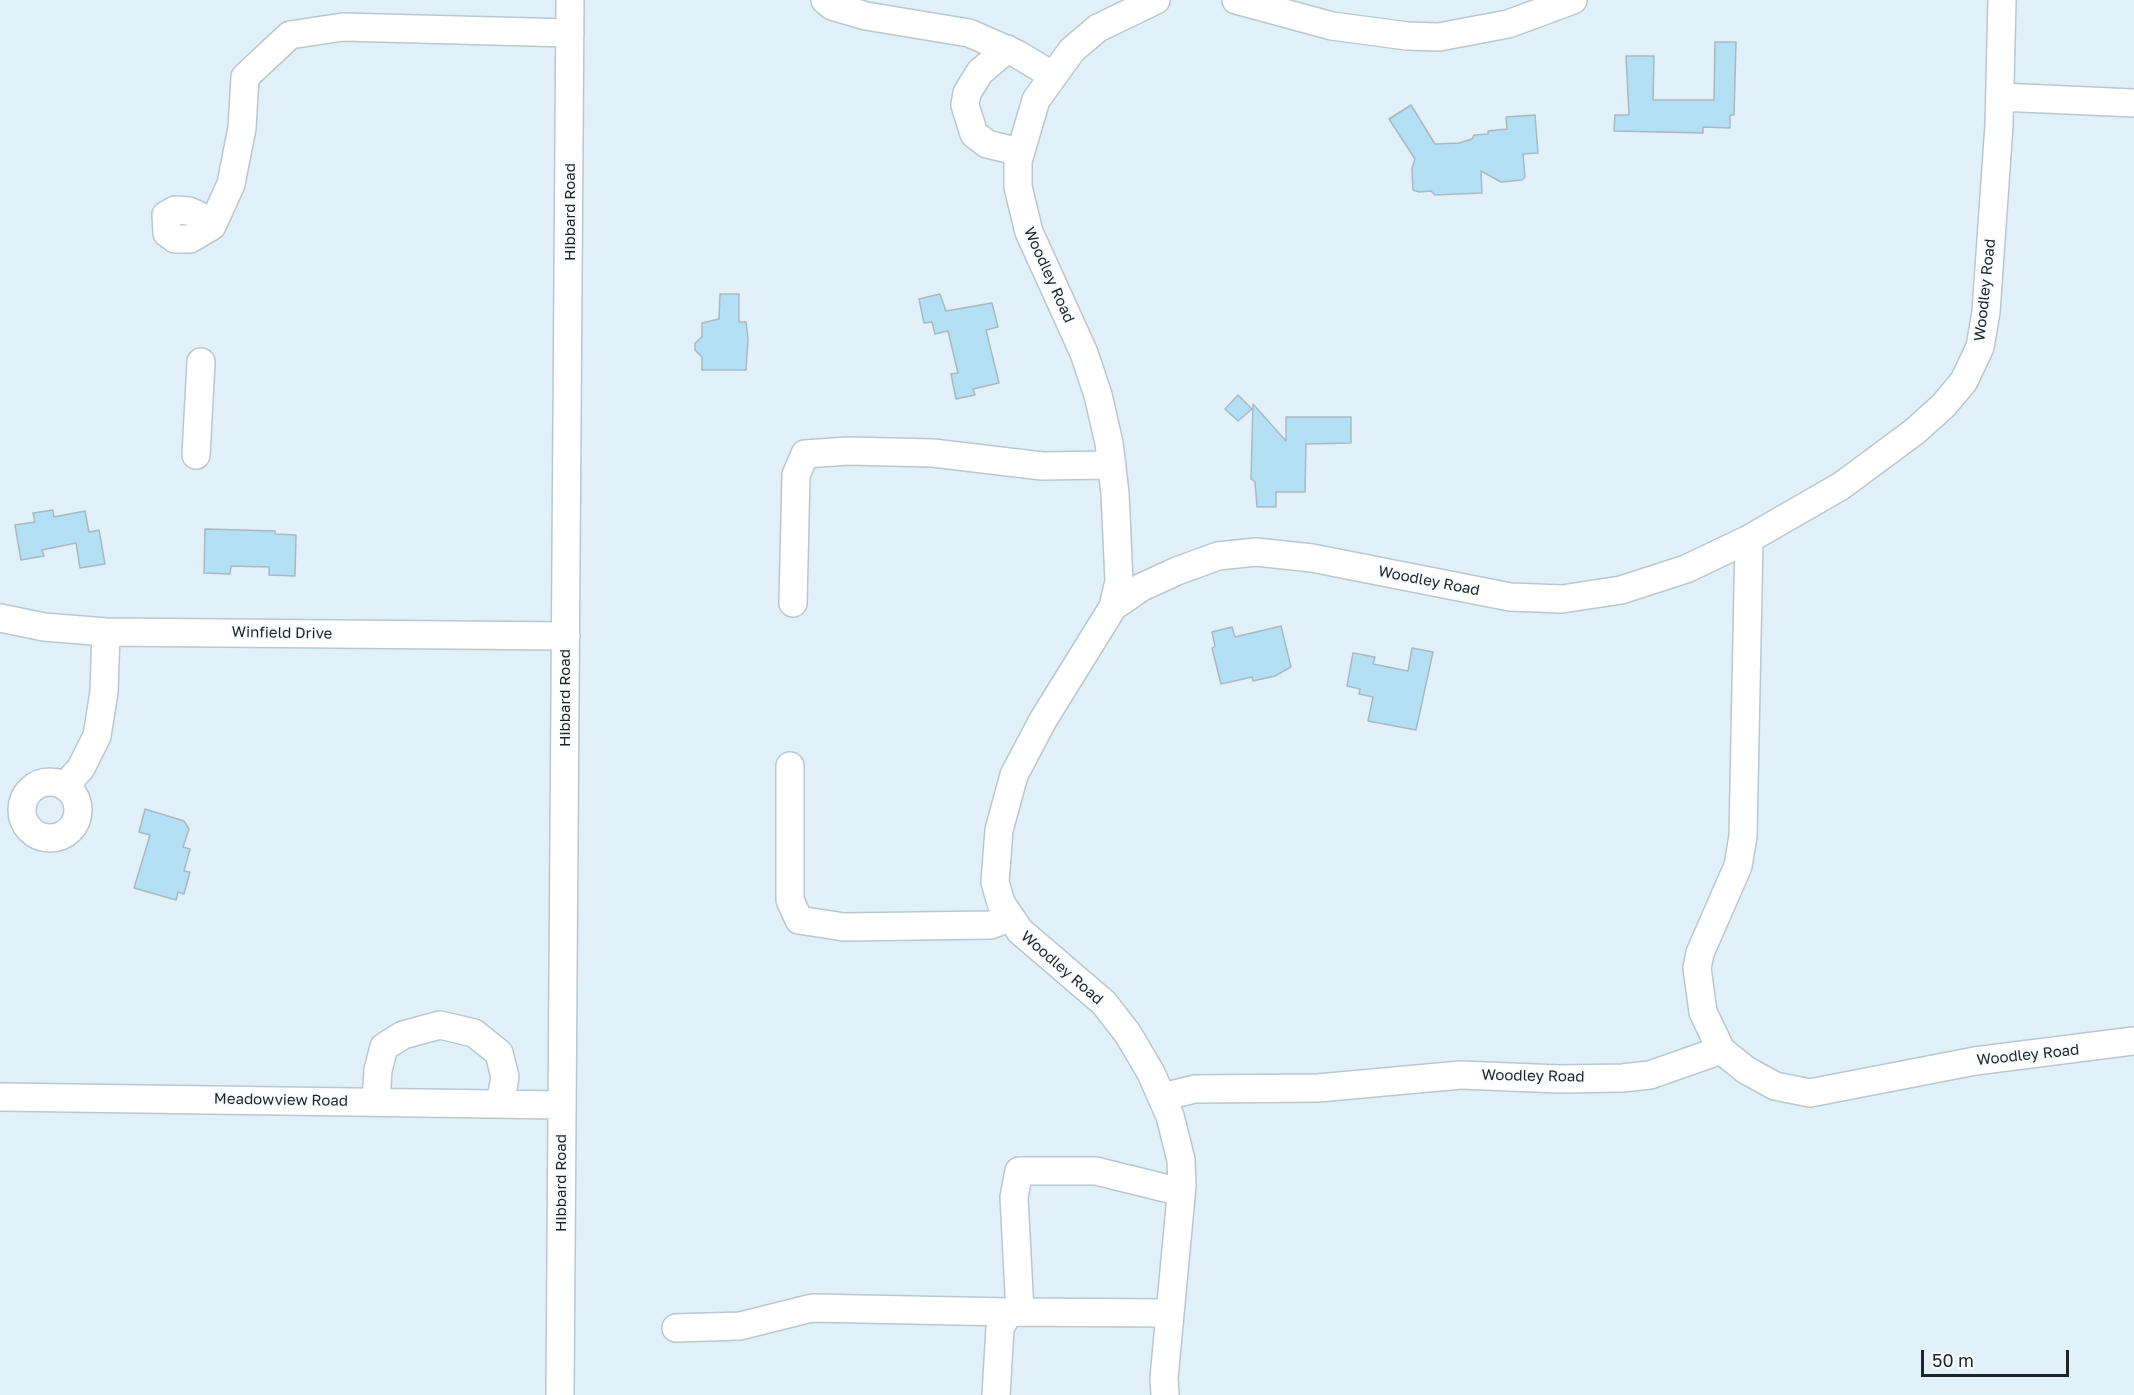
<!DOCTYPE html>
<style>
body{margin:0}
#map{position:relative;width:2134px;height:1395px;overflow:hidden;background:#e2f1f9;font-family:"Golos Text",sans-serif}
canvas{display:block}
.scale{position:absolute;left:1921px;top:1350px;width:148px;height:27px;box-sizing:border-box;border:3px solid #1e2426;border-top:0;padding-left:8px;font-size:18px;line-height:21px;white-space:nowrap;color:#1e2426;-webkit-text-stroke:4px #f9fcfe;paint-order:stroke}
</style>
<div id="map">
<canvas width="2134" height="1395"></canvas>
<div class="scale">50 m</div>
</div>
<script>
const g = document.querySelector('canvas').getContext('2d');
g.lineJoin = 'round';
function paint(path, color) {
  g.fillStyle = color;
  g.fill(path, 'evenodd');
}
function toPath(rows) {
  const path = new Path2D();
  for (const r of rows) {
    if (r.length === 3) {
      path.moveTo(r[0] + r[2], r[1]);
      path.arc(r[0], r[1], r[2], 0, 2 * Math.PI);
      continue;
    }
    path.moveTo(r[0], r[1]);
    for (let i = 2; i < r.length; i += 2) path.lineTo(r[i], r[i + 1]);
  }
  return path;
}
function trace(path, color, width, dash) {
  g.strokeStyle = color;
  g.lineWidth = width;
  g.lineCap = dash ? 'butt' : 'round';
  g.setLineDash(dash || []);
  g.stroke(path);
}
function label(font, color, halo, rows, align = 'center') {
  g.font = font + ' "Golos Text",sans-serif';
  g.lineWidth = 4.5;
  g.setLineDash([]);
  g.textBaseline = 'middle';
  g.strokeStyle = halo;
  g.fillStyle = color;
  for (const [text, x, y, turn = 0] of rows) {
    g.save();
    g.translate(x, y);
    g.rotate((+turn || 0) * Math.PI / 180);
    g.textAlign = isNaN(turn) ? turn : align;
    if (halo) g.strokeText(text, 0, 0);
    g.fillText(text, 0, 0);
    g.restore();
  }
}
const building = toPath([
 [1715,42,1736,42,1734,115,1730,115,1730,128,1703,127,1703,133,1614,131,1615,115,1629,115,1626,56,1654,56,1653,100,1714,100,1715,42],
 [1411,105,1435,144,1459,143,1472,139,1474,135,1488,134,1488,131,1507,129,1506,117,1535,115,1538,153,1523,154,1525,177,1522,180,1501,182,1481,171,1482,193,1435,195,1431,191,1419,192,1413,190,1412,168,1415,159,1389,119,1411,105],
 [720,294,739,294,739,322,746,322,748,339,746,370,702,370,702,357,695,350,695,343,702,337,702,323,719,319,720,294],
 [940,294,946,311,992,303,998,327,986,330,999,383,973,389,975,395,956,399,951,374,958,373,948,331,935,334,932,322,924,323,919,299,940,294],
 [1238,395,1252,409,1238,421,1225,409,1238,395],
 [1253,404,1286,441,1286,417,1351,417,1351,443,1306,444,1305,492,1276,492,1276,507,1257,507,1255,482,1251,479,1253,404],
 [53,510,54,517,85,511,89,532,99,530,105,564,80,568,76,543,42,550,44,556,21,560,15,525,35,522,33,513,53,510],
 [205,529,275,531,275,534,296,535,295,576,269,575,269,567,231,566,230,574,204,573,205,529],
 [1281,626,1291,667,1275,676,1253,681,1252,677,1221,684,1212,648,1215,646,1212,632,1232,627,1235,637,1281,626],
 [1412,648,1433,652,1416,730,1368,721,1373,697,1359,694,1360,689,1347,686,1353,653,1375,657,1373,664,1408,671,1412,648],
 [145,809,184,821,189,829,183,847,190,849,184,871,190,872,184,894,178,892,176,900,134,888,150,835,139,832,145,809]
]);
paint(building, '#b3e0f5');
trace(building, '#aab8bf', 1.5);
const minor = toPath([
 [825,0,832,6,866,16,969,33,1017,54,1052,75],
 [1156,0,1098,28,1072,50,1036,100,1018,161,1018,187,1029,232,1084,353,1098,395,1109,443,1115,493,1119,581,1113,607,1043,720,1014,775,999,830,995,882,1001,903,1020,931,1104,1003,1128,1034,1151,1073,1170,1116,1181,1160,1182,1186,1164,1378,1165,1395],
 [1236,0,1332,26,1407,36,1439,37,1508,24,1573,0],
 [1007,49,980,72,967,93,965,105,974,134,987,144,1020,152],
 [2000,97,2134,103],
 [206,229,200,216,189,211,175,210,166,215,167,233,175,239,190,239,212,226,231,184,242,128,245,77,290,35,343,27,570,33],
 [196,455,201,362],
 [793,603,796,475,805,454,848,451,933,453,1042,466,1112,465],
 [1113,607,1142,587,1177,571,1218,556,1256,552,1312,558,1510,597,1562,599,1621,590,1686,569,1749,539,1841,486,1914,432,1943,406,1964,381,1980,347,1986,312,1999,125,2002,0],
 [0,618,44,627,106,632,566,636],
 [790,766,790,900,799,920,844,927,991,925,1009,918],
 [50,810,28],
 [65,786,81,768,97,736,104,692,106,632],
 [1721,1050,1703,1012,1697,968,1700,953,1738,866,1743,836,1749,539],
 [0,1097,562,1105],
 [1162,1097,1195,1089,1318,1088,1461,1075,1559,1079,1622,1078,1650,1075,1721,1050,1746,1070,1775,1086,1810,1093,1975,1061,2134,1041],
 [376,1102,378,1070,384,1047,403,1035,440,1025,474,1033,499,1053,505,1077,500,1104],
 [1020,1312,1014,1197,1019,1171,1096,1171,1181,1192],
 [676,1328,740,1326,812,1308,1009,1312],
 [560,1395,570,0],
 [996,1395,1000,1328,1009,1312,1170,1313]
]);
trace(minor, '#b9c8cf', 30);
trace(minor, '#fff', 27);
label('15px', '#1e2426', '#f9fcfe', [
 ["Hibbard Road",570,212,-90],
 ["Woodley Road",1049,275,66],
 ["Woodley Road",1985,290,-84],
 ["Woodley Road",1429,581,11],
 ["Winfield Drive",282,633,1],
 ["Hibbard Road",565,698,-90],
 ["Woodley Road",1062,968,41],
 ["Woodley Road",2028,1055,-6],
 ["Woodley Road",1533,1076,1],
 ["Meadowview Road",281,1100,1],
 ["Hibbard Road",561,1183,-90]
]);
</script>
